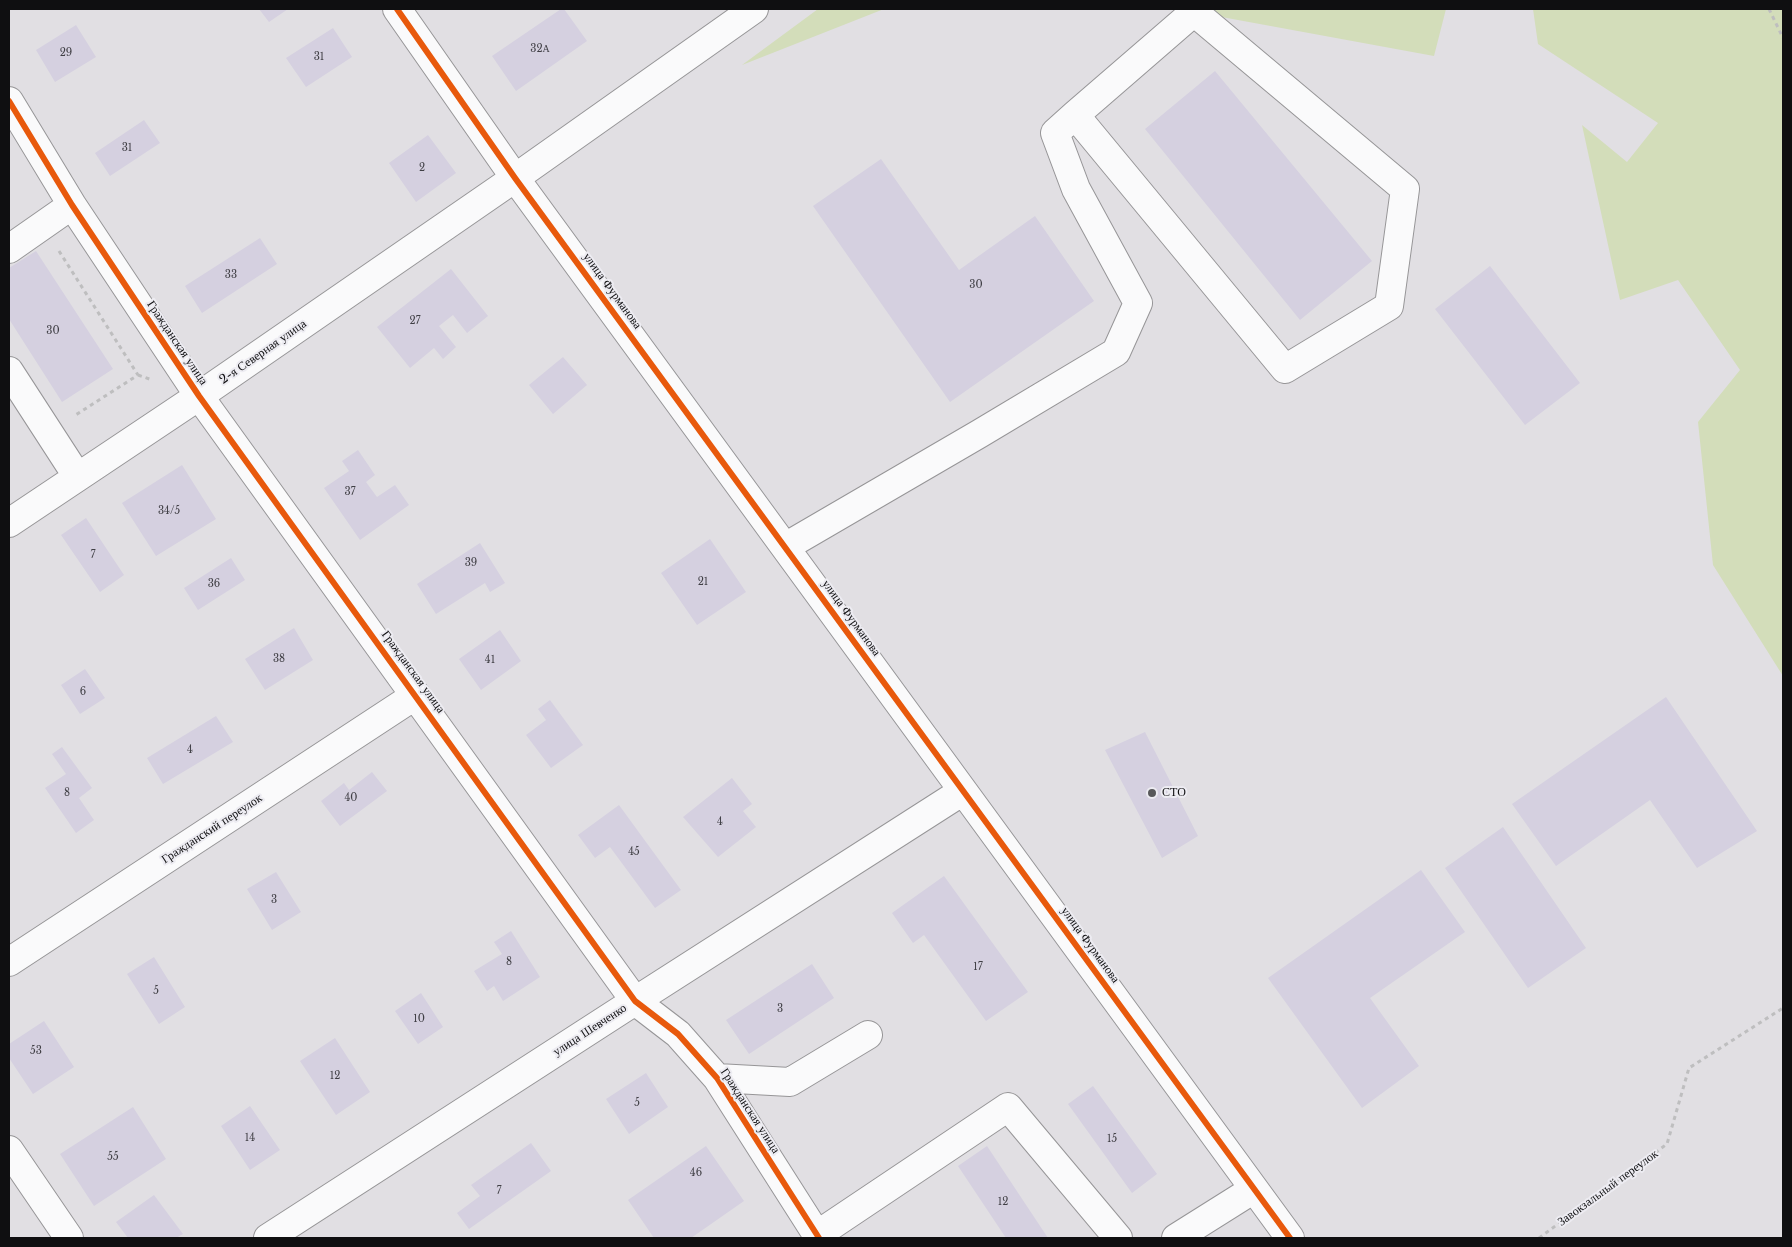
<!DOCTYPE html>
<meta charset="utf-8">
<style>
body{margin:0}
#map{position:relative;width:1792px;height:1247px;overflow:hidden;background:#e1dfe3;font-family:"Libre Baskerville",serif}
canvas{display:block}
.frame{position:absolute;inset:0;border:10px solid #0f0f11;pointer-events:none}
</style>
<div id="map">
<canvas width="1792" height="1247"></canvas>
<div class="frame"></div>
</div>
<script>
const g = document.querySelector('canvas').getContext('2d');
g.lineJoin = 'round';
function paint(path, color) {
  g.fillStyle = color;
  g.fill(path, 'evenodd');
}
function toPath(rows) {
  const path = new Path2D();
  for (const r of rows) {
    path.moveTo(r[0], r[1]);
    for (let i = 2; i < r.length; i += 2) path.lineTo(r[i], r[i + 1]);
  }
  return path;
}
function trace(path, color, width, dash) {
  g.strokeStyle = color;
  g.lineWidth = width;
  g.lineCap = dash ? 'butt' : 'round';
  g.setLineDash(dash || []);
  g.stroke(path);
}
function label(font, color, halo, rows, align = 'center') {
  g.font = font + ' "Libre Baskerville",serif';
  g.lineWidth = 4;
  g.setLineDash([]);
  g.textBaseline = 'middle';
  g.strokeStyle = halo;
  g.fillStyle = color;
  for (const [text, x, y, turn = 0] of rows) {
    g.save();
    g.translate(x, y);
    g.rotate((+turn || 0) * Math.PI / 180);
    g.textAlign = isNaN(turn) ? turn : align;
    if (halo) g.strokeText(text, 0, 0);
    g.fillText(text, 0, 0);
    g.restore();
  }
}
paint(toPath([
 [818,9,884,9,742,65],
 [1178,9,1446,9,1434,56],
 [1533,9,1783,9,1783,676,1713,565,1698,422,1740,370,1678,280,1620,300,1582,125,1627,162,1658,123,1538,44]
]), '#d3ddba');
paint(toPath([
 [259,9,288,9,269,22],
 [561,9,564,9,587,41,516,91,492,56],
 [76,25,96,57,55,82,36,50],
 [333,28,352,57,306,87,286,58],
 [1215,71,1372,261,1300,320,1145,129],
 [144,120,160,143,110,176,95,153],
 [428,135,456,173,416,202,389,163],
 [881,159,959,270,1035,216,1094,301,950,402,813,206],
 [260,238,277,264,202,313,185,286],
 [36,251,113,369,62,402,9,319,9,268],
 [1490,266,1580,383,1525,425,1435,309],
 [451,269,488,316,467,333,453,315,439,326,456,347,443,359,434,348,410,368,377,327],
 [563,357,587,385,553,414,529,385],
 [358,450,375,475,366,482,377,497,395,485,409,505,360,540,324,488,349,471,342,461],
 [182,465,216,519,156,556,122,503],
 [86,518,124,575,100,592,61,535],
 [710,539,746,592,697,625,661,573],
 [480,543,505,583,490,592,485,583,436,614,417,584],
 [231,558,245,580,198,610,184,588],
 [294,628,313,660,265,690,245,659],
 [500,630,521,661,481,690,459,659],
 [85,669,105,698,80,714,61,685],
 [1666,697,1757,831,1697,868,1650,800,1556,866,1512,804],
 [550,700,583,745,551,768,526,735,546,720,538,709],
 [216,716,233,742,163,784,147,758],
 [1145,732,1198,836,1162,858,1105,750],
 [62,747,92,788,79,798,94,820,76,833,45,788,66,774,52,754],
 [372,772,387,791,340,826,321,801,344,783,349,790],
 [732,778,752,804,743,811,756,827,718,857,683,817],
 [619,805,681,890,655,908,610,847,595,858,578,835],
 [1503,827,1586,948,1528,988,1445,868],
 [1421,870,1465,932,1370,998,1419,1066,1362,1108,1268,978],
 [276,872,301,912,272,930,247,889],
 [944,876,1028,992,986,1021,924,935,913,943,892,913],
 [511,931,540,977,503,1001,494,986,487,991,474,971,502,954,494,942],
 [154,957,185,1007,159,1024,127,974],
 [812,964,834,998,749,1054,726,1020],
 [421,993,443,1027,418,1044,395,1011],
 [44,1021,74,1067,33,1094,9,1058,9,1044],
 [335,1038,370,1092,336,1115,300,1061],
 [646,1073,668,1107,629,1134,606,1099],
 [1093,1086,1157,1174,1132,1193,1068,1104],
 [250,1106,280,1150,250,1170,221,1126],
 [133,1107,166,1159,94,1206,60,1154],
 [531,1143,551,1171,469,1229,457,1213,480,1196,471,1185],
 [706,1146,744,1201,691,1238,654,1238,628,1200],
 [987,1146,1048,1238,1006,1238,958,1166],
 [154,1195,183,1234,176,1238,128,1238,116,1222]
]), '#d5d0e0');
const minor = toPath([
 [397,9,515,178,1290,1238],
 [9,101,72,205,199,396,635,1001,678,1034,717,1078,819,1238],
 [9,249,72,205],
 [9,371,77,476],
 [9,523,199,396,515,178,754,9],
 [785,547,979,434,1116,352,1138,303,1076,189,1055,133,1075,115,1194,12,1405,189,1389,306,1285,369,1075,115],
 [9,962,416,695],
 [717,1078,790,1082,868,1035],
 [9,1150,69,1238],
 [817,1235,1008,1107,1118,1238],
 [268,1238,635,1001,963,791],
 [1176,1238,1254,1189]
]);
trace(minor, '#969597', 30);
trace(toPath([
 [1769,9,1783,38],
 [59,251,138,375,74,416],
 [138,375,152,380],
 [1539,1238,1667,1144,1689,1068,1783,1008]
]), '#bebebf', 3, [4, 4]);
trace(minor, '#fafafb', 28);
trace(toPath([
 [397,9,515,178,1290,1238],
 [9,101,72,205,199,396,635,1001,678,1034,717,1078,819,1238]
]), '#e8590c', 6);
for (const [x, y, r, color] of [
 [1152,793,5,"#58585a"]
]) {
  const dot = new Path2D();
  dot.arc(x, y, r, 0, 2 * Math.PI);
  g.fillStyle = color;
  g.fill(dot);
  trace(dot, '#edecf2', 2);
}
label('10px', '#403f45', null, [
 ["32А",540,49],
 ["29",66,53],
 ["31",319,57],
 ["31",127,148],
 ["2",422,168],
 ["33",231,275],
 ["30",976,285],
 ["27",415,321],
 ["30",53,331],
 ["37",350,492],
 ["34/5",169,511],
 ["7",93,555],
 ["39",471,563],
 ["21",703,582],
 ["36",214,584],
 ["38",279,659],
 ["41",490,660],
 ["6",83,692],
 ["4",190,750],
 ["8",67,793],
 ["40",351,798],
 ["4",720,822],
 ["45",634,852],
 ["3",274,900],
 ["8",509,962],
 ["17",978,967],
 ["5",156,991],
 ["3",780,1009],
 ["10",419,1019],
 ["53",36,1051],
 ["12",335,1076],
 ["5",637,1103],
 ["14",250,1138],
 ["15",1112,1139],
 ["55",113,1157],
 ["46",696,1173],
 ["7",499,1191],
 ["12",1003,1202]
]);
label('12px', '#0f0f11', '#edecf2', [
 ["улица Фурманова",612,291,54],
 ["Гражданская улица",177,343,56],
 ["2-я Северная улица",263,352,-35],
 ["улица Фурманова",851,618,54],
 ["Гражданская улица",413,672,54],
 ["Гражданский переулок",212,829,-33],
 ["улица Фурманова",1090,945,54],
 ["улица Шевченко",590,1030,-33],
 ["Гражданская улица",750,1111,57],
 ["Завокзальный переулок",1608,1188,-36]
]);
label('12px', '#0f0f11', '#edecf2', [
 ["СТО",1162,793]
], 'left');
</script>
